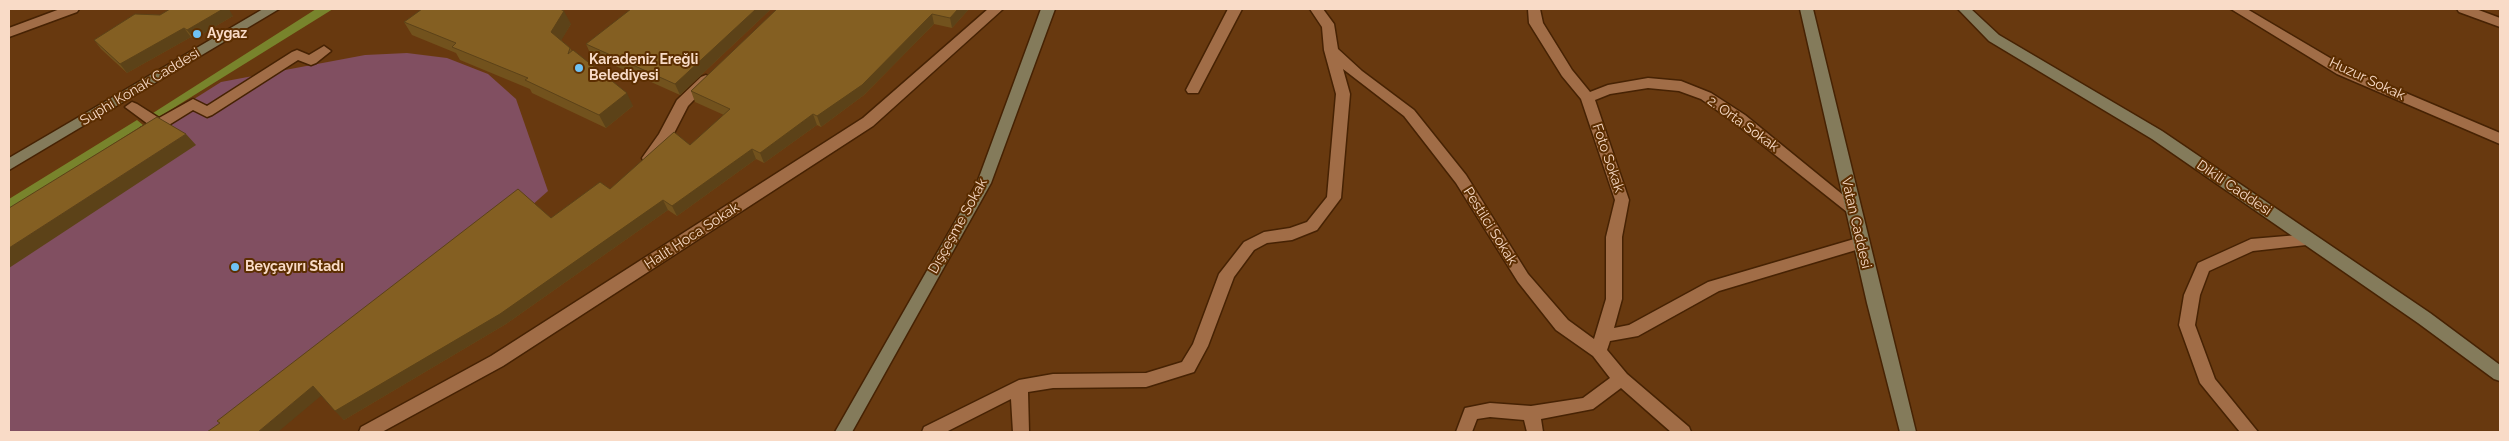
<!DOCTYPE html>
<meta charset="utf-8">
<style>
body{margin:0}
#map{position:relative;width:2509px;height:441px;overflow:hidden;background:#68390f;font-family:Raleway,sans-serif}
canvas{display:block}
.frame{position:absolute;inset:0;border:10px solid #f9dbc7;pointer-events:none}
</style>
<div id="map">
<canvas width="2509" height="441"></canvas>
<div class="frame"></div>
</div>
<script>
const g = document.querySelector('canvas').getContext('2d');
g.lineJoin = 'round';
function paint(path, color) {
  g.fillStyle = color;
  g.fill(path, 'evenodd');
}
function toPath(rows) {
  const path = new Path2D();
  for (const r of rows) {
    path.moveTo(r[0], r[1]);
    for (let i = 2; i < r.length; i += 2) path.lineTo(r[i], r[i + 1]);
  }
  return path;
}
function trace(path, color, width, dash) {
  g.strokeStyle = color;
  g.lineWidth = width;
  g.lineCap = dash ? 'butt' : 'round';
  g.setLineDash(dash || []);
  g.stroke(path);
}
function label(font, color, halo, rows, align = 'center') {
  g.font = font + ' Raleway,sans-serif';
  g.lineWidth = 4;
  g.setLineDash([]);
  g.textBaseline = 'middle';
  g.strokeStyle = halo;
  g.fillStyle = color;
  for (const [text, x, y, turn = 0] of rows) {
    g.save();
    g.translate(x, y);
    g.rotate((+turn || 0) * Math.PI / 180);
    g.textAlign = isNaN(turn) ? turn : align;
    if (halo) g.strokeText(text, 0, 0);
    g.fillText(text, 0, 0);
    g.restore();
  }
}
paint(toPath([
 [407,53,447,58,488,74,516,99,548,191,275,432,9,432,9,216,221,82,365,55]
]), '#814f61');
paint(toPath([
 [316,9,333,9,159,117,153,113],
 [137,120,143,125,9,210,9,199]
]), '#78842c');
const street = toPath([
 [60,9,79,9,77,12,9,37,9,28,60,9],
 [988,9,1003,9,873,126,503,366,382,432,359,432,361,427,491,356,863,118,988,9],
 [1228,9,1242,9,1198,93,1188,93,1186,90,1228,9],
 [1310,9,1323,9,1334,24,1338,49,1362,71,1414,110,1466,175,1528,274,1568,320,1594,339,1606,299,1606,237,1615,200,1581,99,1562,76,1529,23,1528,9,1540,9,1543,23,1572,70,1590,92,1608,85,1648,78,1681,81,1711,93,1745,115,1859,208,1857,212,1852,214,1847,212,1735,123,1701,99,1679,91,1648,88,1610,94,1595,100,1629,200,1622,237,1622,299,1614,328,1629,325,1708,282,1861,237,1866,239,1869,243,1866,247,1719,291,1638,336,1610,341,1607,350,1627,374,1689,427,1691,432,1671,432,1621,388,1593,409,1541,419,1543,432,1527,432,1524,420,1490,417,1477,419,1472,432,1456,432,1465,408,1490,403,1531,406,1583,398,1610,378,1593,356,1556,330,1518,282,1456,183,1404,116,1343,69,1350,94,1341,198,1317,230,1292,240,1267,243,1254,250,1234,277,1208,346,1194,372,1146,387,1053,388,1028,392,1029,432,1013,432,1011,399,946,432,922,432,924,427,1019,380,1053,374,1146,373,1182,362,1193,344,1219,274,1244,242,1264,232,1290,228,1307,222,1327,197,1336,94,1324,50,1322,27,1310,9],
 [2231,9,2247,9,2347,68,2500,133,2500,144,2337,74,2231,9],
 [2457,9,2476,9,2500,18,2500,27,2459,12,2457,9],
 [324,46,331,51,316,63,311,65,298,60,212,115,207,117,193,110,151,136,141,136,139,132,141,128,148,124,125,107,132,102,137,104,159,118,193,99,207,106,292,52,297,50,309,55,324,46],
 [706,75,713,80,688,106,670,141,654,162,644,162,642,158,659,134,677,100,701,77,706,75],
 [2310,234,2315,236,2318,240,2315,244,2253,251,2209,271,2200,295,2195,325,2215,379,2258,432,2240,432,2200,383,2179,325,2184,295,2198,263,2251,239,2310,234]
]);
const secondary = toPath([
 [263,9,279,9,9,170,9,158,263,9],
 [1041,9,1055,9,991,183,852,432,835,432,977,183,1041,9],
 [1800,9,1813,9,1916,432,1900,432,1867,303,1800,9],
 [1958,9,1971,9,1999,35,2162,131,2430,313,2500,365,2500,381,2494,379,2418,323,2152,139,1989,41,1958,9]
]);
trace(street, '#462203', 3);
trace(secondary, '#462203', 3);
paint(street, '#a16d47');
paint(secondary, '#847b5b');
paint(toPath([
 [771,9,680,95,591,55,586,44],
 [777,9,969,9,952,28,934,24,864,95,821,127,817,125,764,163,756,159,677,216,668,210,506,324,344,420,322,395,219,423,217,421,551,218,610,189,690,145,724,115,695,102,691,91],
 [160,15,233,16,194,39,191,37,127,73,101,49,94,40],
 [404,22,571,24,561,40,570,48,572,51,633,106,606,128,532,93,530,89,460,60,456,53,412,35]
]), '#72521d');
paint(toPath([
 [223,9,229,9,233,16,194,39,187,30],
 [756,9,771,9,680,95,675,84],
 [958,9,969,9,952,28,950,18],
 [564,11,571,24,558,46,551,32],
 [932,14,934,24,864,95,821,127,817,116],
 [184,28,191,37,127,73,120,64],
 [627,93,633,106,606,128,599,115],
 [813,114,817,125,764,163,760,153],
 [186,134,196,145,9,268,9,248],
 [752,149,756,159,677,216,672,206],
 [663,200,668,210,506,324,344,420,335,411],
 [313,386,322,395,278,432,258,432]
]), '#5c4218');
const building = toPath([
 [170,9,223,9,187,30,184,28,120,64,94,40,135,14,160,15,170,9],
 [422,9,560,9,564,11,551,32,570,48,568,54,573,50,627,93,599,115,525,80,528,78,452,47,456,43,404,22,422,9],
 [631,9,756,9,675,84,586,44,631,9],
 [777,9,958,9,950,18,932,14,862,85,817,116,813,114,760,153,752,149,672,206,663,200,500,314,335,411,313,386,258,432,207,432,220,423,217,421,518,189,551,218,600,182,610,189,674,132,690,145,730,109,691,91,777,9],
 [157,117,186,134,9,248,9,208,157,117]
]);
paint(building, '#845f22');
trace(building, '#5c4218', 1);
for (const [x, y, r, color] of [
 [197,34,5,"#6fc2f4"],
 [579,68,5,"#6fc2f4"],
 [235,267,5,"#6fc2f4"]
]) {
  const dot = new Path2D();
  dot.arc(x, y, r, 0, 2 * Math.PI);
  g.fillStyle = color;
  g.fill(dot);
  trace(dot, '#5c2e01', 2);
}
label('bold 14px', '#f9dbc7', '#5c2e01', [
 ["Aygaz",207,34],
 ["Karadeniz Ereğli",589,60],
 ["Belediyesi",589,76],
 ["Beyçayırı Stadı",245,267]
], 'left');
label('14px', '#f9dbc7', '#5c2e01', [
 ["Huzur Sokak",2367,79,25],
 ["Suphi Konak Caddesi",140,87,-31],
 ["2. Orta Sokak",1743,124,36],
 ["Foto Sokak",1608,158,71],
 ["Dikili Caddesi",2234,188,34],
 ["Vatan Caddesi",1856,223,77],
 ["Dışçeşme Sokak",958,226,-61],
 ["Pestilci Sokak",1490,226,58],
 ["Halit Hoca Sokak",692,236,-33]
]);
</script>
